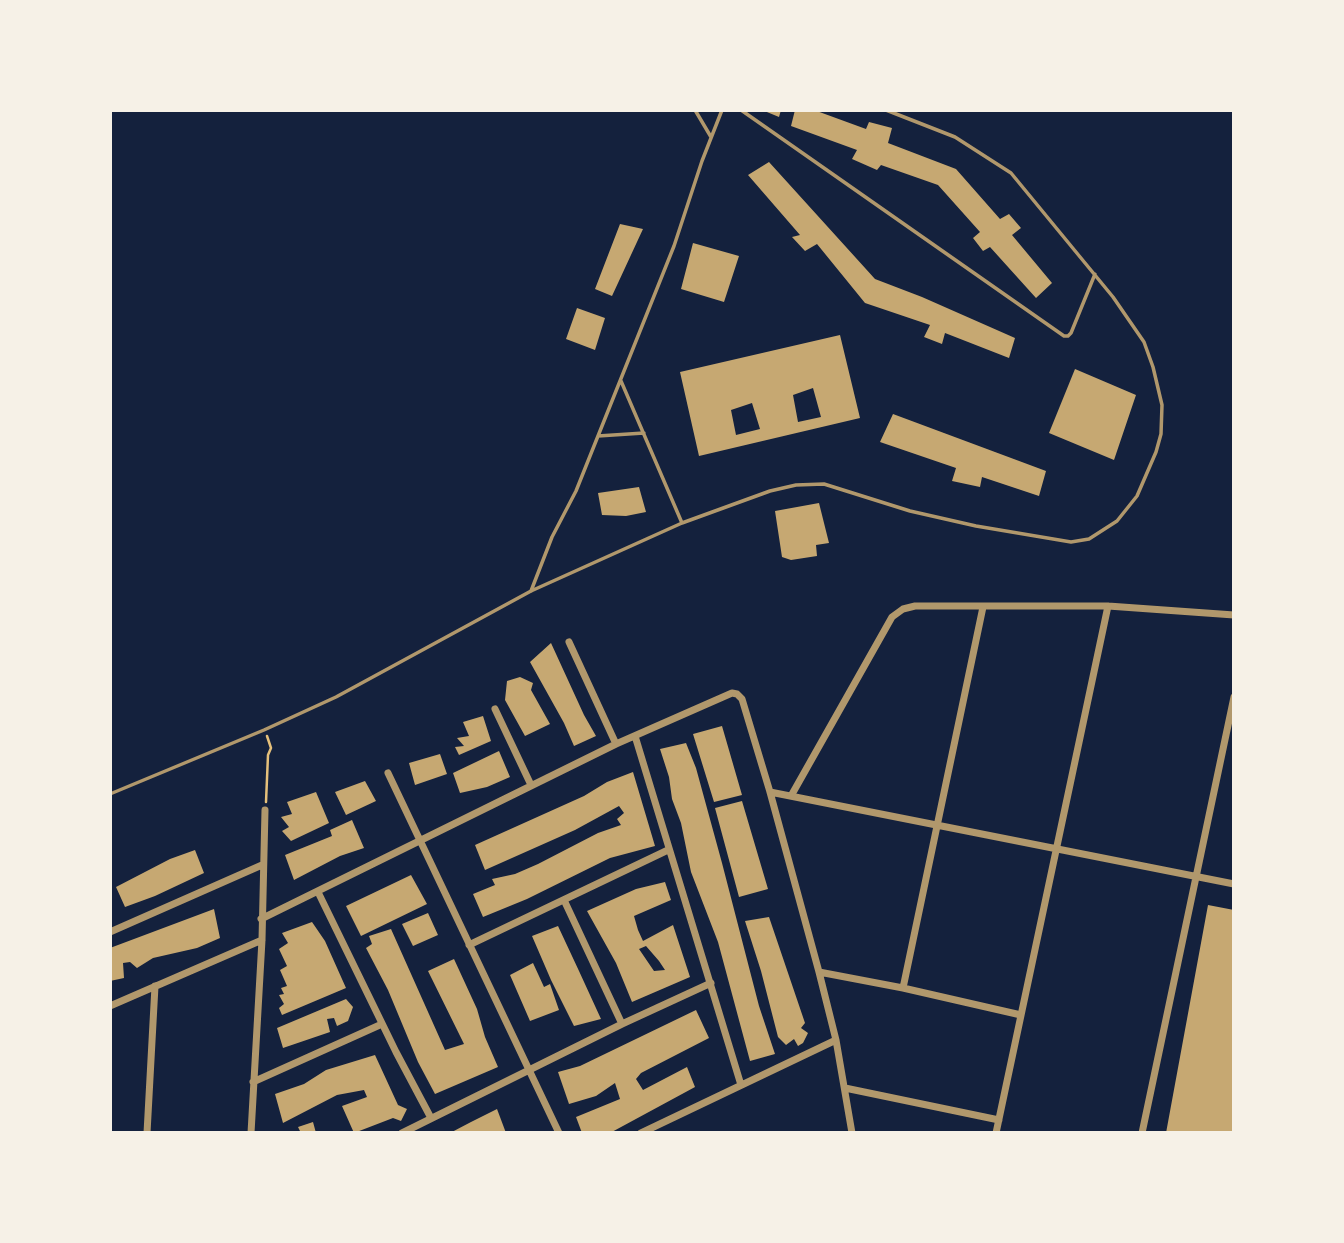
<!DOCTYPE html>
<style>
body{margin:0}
#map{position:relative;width:1344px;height:1243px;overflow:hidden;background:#14213d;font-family:Roboto,sans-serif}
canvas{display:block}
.frame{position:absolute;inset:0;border:112px solid #f6f1e7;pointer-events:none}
</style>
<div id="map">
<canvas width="1344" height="1243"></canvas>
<div class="frame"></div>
</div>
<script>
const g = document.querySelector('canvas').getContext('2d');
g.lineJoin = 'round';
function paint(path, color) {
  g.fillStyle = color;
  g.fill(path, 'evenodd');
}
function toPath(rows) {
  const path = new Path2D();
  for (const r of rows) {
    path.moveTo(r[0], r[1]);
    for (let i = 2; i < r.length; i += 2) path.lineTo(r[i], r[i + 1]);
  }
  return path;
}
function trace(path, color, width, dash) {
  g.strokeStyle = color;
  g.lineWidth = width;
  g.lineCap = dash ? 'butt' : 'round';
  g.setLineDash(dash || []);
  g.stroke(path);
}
paint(toPath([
 [762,110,781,110,779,117],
 [795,110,814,110,866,129,869,122,892,128,888,143,956,169,1000,219,1009,214,1021,228,1012,235,1052,283,1036,298,990,247,983,251,973,238,980,232,938,185,881,165,877,170,852,159,857,150,791,126],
 [769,162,875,279,922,297,1015,338,1009,358,945,333,942,344,924,337,930,325,865,303,817,244,805,251,792,237,800,235,748,175],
 [620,224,643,229,612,296,595,289],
 [693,243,739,256,724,302,681,289],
 [577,308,605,318,595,350,566,339],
 [840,335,860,418,699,456,680,372],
 [813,388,821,417,798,422,793,395],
 [752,403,760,429,736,435,731,410],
 [1075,369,1136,395,1114,460,1049,433],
 [893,414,1046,471,1039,496,982,477,980,487,952,481,956,468,880,442],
 [639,487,646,512,626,516,602,515,598,493],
 [819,503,829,543,816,545,817,556,791,560,782,557,775,511],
 [551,643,584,715,596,736,574,746,564,723,530,662],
 [520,677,533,683,531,690,550,724,525,736,505,700,507,681],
 [483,716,491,741,459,755,455,747,464,746,457,738,469,736,463,722],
 [722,726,742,795,714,802,693,734],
 [686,743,696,768,722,863,759,1006,775,1054,750,1061,718,942,691,872,681,823,672,799,669,777,660,749],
 [499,751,510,777,487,787,460,793,453,773],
 [440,754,447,774,415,785,409,763],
 [633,772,655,846,610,858,527,899,483,917,473,894,495,885,492,879,515,874,538,864,598,833,621,825,617,819,624,813,619,806,575,830,485,870,475,845,584,796,607,782],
 [365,781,376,801,346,815,335,792],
 [316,792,329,823,291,841,282,831,289,827,281,817,292,814,287,802],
 [742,801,768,889,739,897,715,808],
 [352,820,364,848,340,856,294,880,285,855,332,836,330,830],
 [195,850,204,873,155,896,125,907,116,887,170,859],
 [411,875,427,904,361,936,346,906],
 [665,882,671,900,634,916,638,930,643,941,673,925,690,977,632,1002,616,963,587,911,636,889],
 [646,946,659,961,665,970,654,971,639,949],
 [1208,905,1234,910,1234,1133,1166,1133],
 [214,909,220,938,197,948,153,958,137,968,130,962,123,963,124,978,110,981,110,948],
 [428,913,438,935,413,946,402,924],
 [769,917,805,1023,801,1028,808,1033,803,1043,798,1046,794,1039,786,1045,778,1037,761,971,745,921],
 [312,922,325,941,346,988,282,1015,279,1008,284,1004,279,995,284,994,281,988,287,986,280,970,287,966,279,949,288,943,282,933],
 [558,926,579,971,601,1019,574,1026,551,980,532,936],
 [391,929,445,1050,464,1044,428,971,454,959,477,1009,485,1037,498,1067,435,1094,418,1062,388,990,366,948,372,944,369,936],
 [533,963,544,987,550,984,559,1010,530,1021,510,975],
 [346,999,353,1007,348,1021,337,1026,334,1018,327,1019,330,1032,283,1048,277,1028],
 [696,1010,709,1038,641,1073,636,1079,643,1090,687,1067,695,1087,610,1133,582,1133,576,1117,620,1099,615,1083,596,1096,569,1104,558,1072,580,1066],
 [375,1055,398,1105,407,1109,401,1121,393,1118,354,1133,342,1106,367,1097,364,1090,337,1095,283,1123,275,1094,304,1084,326,1070],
 [497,1109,506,1133,450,1133,471,1122],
 [313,1122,316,1133,301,1133,298,1127]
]), '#c6a872');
trace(toPath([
 [266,802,268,755,271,748,267,736]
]), '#e5c07b', 2.5);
trace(toPath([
 [695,110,711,137],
 [741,110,1064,336,1068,336,1071,333,1095,274],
 [621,381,682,523],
 [598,436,644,433],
 [531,591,552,537,576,491,674,246,702,161,722,110],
 [110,794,264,730,336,697,531,591,682,523,770,491,796,485,824,484,910,511,976,526,1071,542,1089,539,1117,521,1137,496,1156,452,1161,434,1162,405,1153,367,1144,342,1113,297,1011,173,955,137,886,110]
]), '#b1986c', 3.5);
trace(toPath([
 [569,642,616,744],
 [495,709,531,785],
 [635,736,741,1085],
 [388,773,559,1133],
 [770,792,1234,884],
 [791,796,892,617,903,609,915,606,1108,606,1234,615],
 [318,892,396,1052,431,1118],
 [564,900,622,1024],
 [261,919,616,744,732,693,737,694,742,699,770,792,819,972,836,1040,852,1133],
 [110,932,262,865],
 [469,945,668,850],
 [819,972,903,988,1021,1015],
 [903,988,983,607],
 [110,1006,262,940],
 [253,1082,382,1024],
 [845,1088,999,1120],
 [147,1133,155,986],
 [251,1133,262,940,265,810],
 [402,1133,622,1024,711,983],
 [641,1133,836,1040],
 [996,1133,1108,606],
 [1142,1133,1234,697]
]), '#b1986c', 7);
</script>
